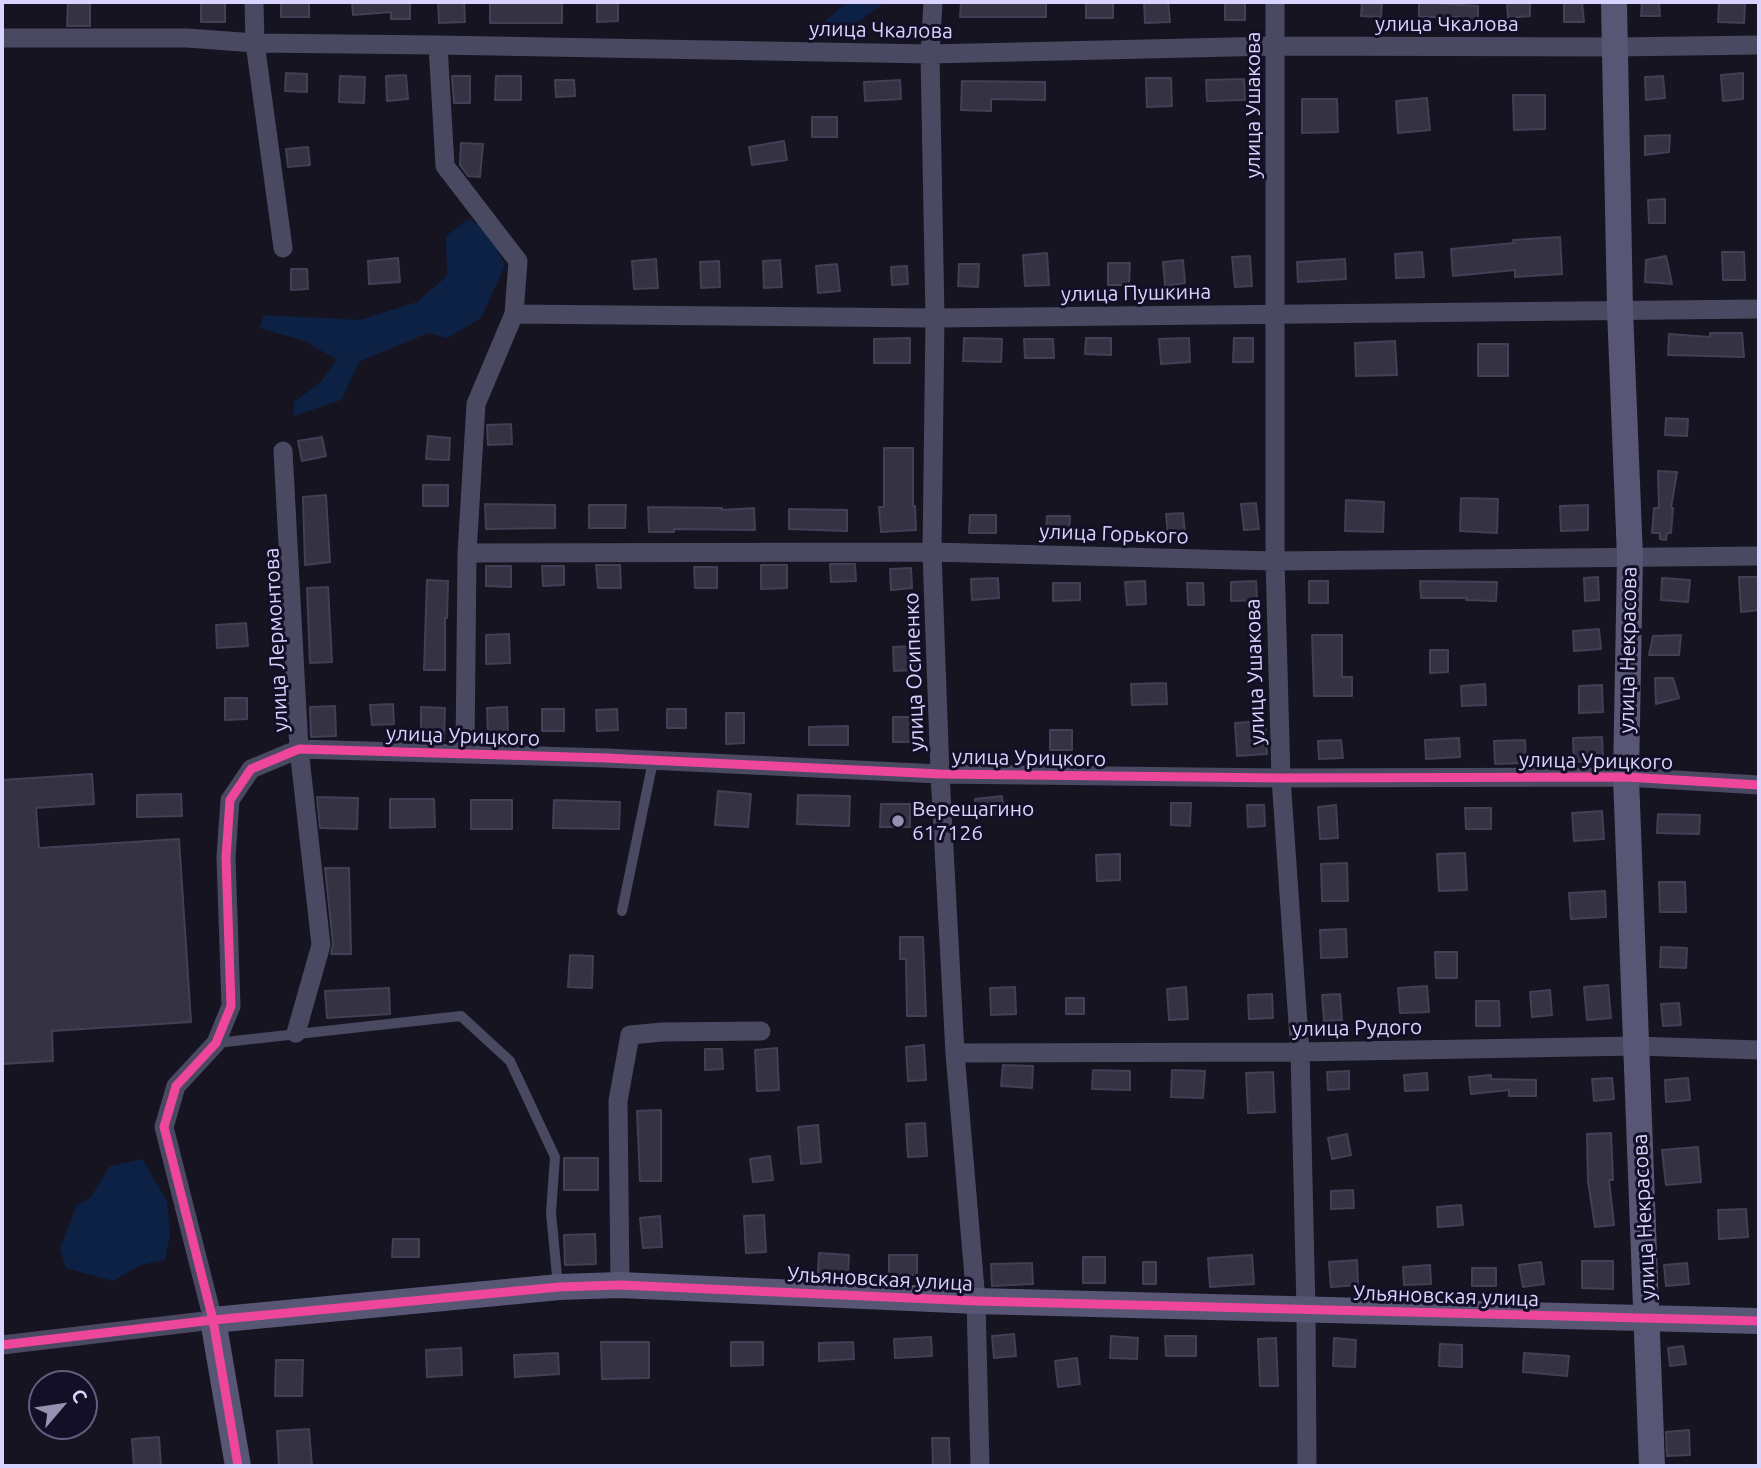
<!DOCTYPE html>
<meta charset="utf-8">
<style>
body{margin:0}
#map{position:relative;width:1761px;height:1468px;overflow:hidden;background:#161421;font-family:Ubuntu,sans-serif}
canvas{display:block}
.frame{position:absolute;inset:0;border:4px solid #d9d4ff;pointer-events:none}
.north{position:absolute;left:28px;top:1370px;width:70px;height:70px;box-sizing:border-box;background:#130f26;border:2px solid #625e7d;border-radius:50%;rotate:61deg;font-size:19px;font-weight:700;line-height:28px;text-align:center;color:#d9d4ff}
.north::after{content:'';display:block;margin:auto;width:24px;height:32px;background:#9591b1;clip-path:polygon(50% 0,100% 100%,50% 72%,0 100%)}
</style>
<div id="map">
<canvas width="1761" height="1468"></canvas>
<div class="frame"></div>
<div class="north">С</div>
</div>
<script>
const g = document.querySelector('canvas').getContext('2d');
g.lineJoin = 'round';
function paint(path, color) {
  g.fillStyle = color;
  g.fill(path, 'evenodd');
}
function toPath(rows) {
  const path = new Path2D();
  for (const r of rows) {
    path.moveTo(r[0], r[1]);
    for (let i = 2; i < r.length; i += 2) path.lineTo(r[i], r[i + 1]);
  }
  return path;
}
function trace(path, color, width, dash) {
  g.strokeStyle = color;
  g.lineWidth = width;
  g.lineCap = dash ? 'butt' : 'round';
  g.setLineDash(dash || []);
  g.stroke(path);
}
function label(font, color, halo, rows, align = 'center') {
  g.font = font + ' Ubuntu,sans-serif';
  g.lineWidth = 6;
  g.setLineDash([]);
  g.textBaseline = 'middle';
  g.strokeStyle = halo;
  g.fillStyle = color;
  for (const [text, x, y, turn = 0] of rows) {
    g.save();
    g.translate(x, y);
    g.rotate((+turn || 0) * Math.PI / 180);
    g.textAlign = isNaN(turn) ? turn : align;
    if (halo) g.strokeText(text, 0, 0);
    g.fillText(text, 0, 0);
    g.restore();
  }
}
paint(toPath([
 [847,2,886,2,850,27,824,22],
 [469,219,488,231,505,265,481,318,447,338,428,333,360,361,341,400,294,416,294,402,320,383,337,360,305,341,259,328,264,315,360,320,417,302,447,276,446,236],
 [142,1159,167,1201,170,1235,165,1260,141,1265,113,1281,66,1268,60,1249,77,1205,90,1198,110,1166]
]), '#0d2144');
const building = toPath([
 [68,2,90,2,90,26,67,26,68,2],
 [201,2,225,2,225,22,201,22,201,2],
 [281,2,309,2,309,17,281,17,281,2],
 [352,2,410,2,410,19,391,19,391,12,353,15,352,2],
 [438,2,464,2,465,22,439,23,438,2],
 [490,2,562,2,562,23,490,23,490,2],
 [597,2,618,2,618,21,597,22,597,2],
 [961,2,1046,2,1046,17,960,17,961,2],
 [1086,2,1113,2,1113,18,1086,18,1086,2],
 [1144,2,1168,2,1170,22,1145,23,1144,2],
 [1225,2,1245,2,1245,20,1225,20,1225,2],
 [1362,2,1382,2,1381,17,1361,16,1362,2],
 [1419,2,1478,6,1478,22,1460,20,1460,17,1419,17,1419,2],
 [1507,2,1530,2,1530,16,1508,18,1507,2],
 [1564,2,1582,2,1584,22,1564,22,1564,2],
 [1642,2,1659,2,1660,16,1641,16,1642,2],
 [1719,2,1745,2,1744,23,1718,22,1719,2],
 [286,73,307,74,307,92,285,91,286,73],
 [1743,73,1743,99,1723,101,1721,75,1743,73],
 [406,75,408,99,387,101,386,76,406,75],
 [340,76,365,77,364,103,339,102,340,76],
 [452,76,470,76,470,103,454,103,452,76],
 [496,76,521,76,521,100,495,100,496,76],
 [1663,76,1665,98,1646,100,1645,77,1663,76],
 [1146,78,1171,78,1172,106,1147,107,1146,78],
 [1244,79,1245,100,1207,101,1206,80,1244,79],
 [555,80,574,80,575,96,556,97,555,80],
 [900,80,901,99,865,101,864,82,900,80],
 [962,81,1045,82,1045,100,991,99,991,111,961,110,962,81],
 [1513,95,1545,95,1545,129,1514,130,1513,95],
 [1427,98,1430,130,1398,133,1396,101,1427,98],
 [1302,99,1337,99,1338,132,1302,133,1302,99],
 [812,117,837,117,837,137,812,137,812,117],
 [1670,135,1669,152,1645,155,1645,136,1670,135],
 [784,141,787,160,752,165,749,147,784,141],
 [461,143,483,144,480,177,468,176,460,165,461,143],
 [308,147,310,165,288,167,286,149,308,147],
 [1665,199,1665,223,1649,223,1648,200,1665,199],
 [1560,237,1562,274,1515,277,1515,270,1453,276,1451,249,1514,243,1513,240,1560,237],
 [1422,252,1424,277,1396,278,1395,254,1422,252],
 [1722,252,1744,252,1745,280,1723,280,1722,252],
 [1047,253,1049,285,1025,286,1023,255,1047,253],
 [1250,256,1252,286,1235,287,1232,257,1250,256],
 [1666,256,1672,284,1645,282,1646,260,1666,256],
 [398,258,400,282,369,284,368,261,398,258],
 [656,259,658,288,634,289,632,261,656,259],
 [1345,259,1346,279,1298,282,1297,262,1345,259],
 [780,260,782,287,764,288,763,261,780,260],
 [1183,260,1185,283,1165,286,1163,262,1183,260],
 [719,261,720,287,701,288,700,262,719,261],
 [1108,263,1130,263,1129,285,1108,285,1108,263],
 [837,264,840,291,818,293,816,266,837,264],
 [959,264,979,264,978,287,958,286,959,264],
 [907,266,908,284,892,285,891,267,907,266],
 [291,269,307,269,308,289,291,290,291,269],
 [1710,333,1742,333,1744,357,1668,355,1669,334,1710,337,1710,333],
 [910,338,910,363,874,363,874,339,910,338],
 [964,338,1002,339,1001,362,963,361,964,338],
 [1086,338,1111,338,1111,355,1085,354,1086,338],
 [1189,338,1190,362,1161,364,1159,339,1189,338],
 [1234,338,1253,338,1253,362,1233,362,1234,338],
 [1024,339,1053,339,1054,358,1025,358,1024,339],
 [1395,341,1397,375,1356,376,1355,343,1395,341],
 [1478,344,1508,344,1508,376,1478,376,1478,344],
 [1666,418,1688,419,1687,436,1665,435,1666,418],
 [511,424,512,444,488,445,487,425,511,424],
 [428,436,450,438,449,460,426,459,428,436],
 [322,437,326,456,302,461,298,441,322,437],
 [884,448,913,448,913,506,915,506,916,530,881,532,879,507,884,507,884,448],
 [1658,471,1677,472,1671,508,1673,508,1671,533,1667,533,1666,540,1660,539,1660,533,1652,533,1654,508,1659,508,1658,471],
 [423,485,448,485,448,506,423,506,423,485],
 [326,495,330,562,305,565,303,497,326,495],
 [1461,498,1498,499,1497,533,1460,531,1461,498],
 [1346,500,1384,502,1383,532,1345,531,1346,500],
 [1256,503,1259,529,1244,530,1241,504,1256,503],
 [485,504,555,505,555,528,486,529,485,504],
 [589,505,626,505,625,528,589,528,589,505],
 [1588,505,1588,530,1561,531,1560,506,1588,505],
 [648,507,722,508,722,510,754,508,755,530,674,529,674,532,649,532,648,507],
 [789,509,847,510,847,531,789,529,789,509],
 [1183,513,1185,533,1168,535,1166,514,1183,513],
 [970,515,996,515,996,533,969,533,970,515],
 [1047,516,1070,516,1069,536,1046,535,1047,516],
 [830,564,855,564,856,581,831,582,830,564],
 [596,565,620,565,621,588,598,588,596,565],
 [761,565,787,565,787,588,761,589,761,565],
 [486,566,511,566,511,587,486,586,486,566],
 [542,566,564,566,564,585,543,586,542,566],
 [694,567,717,567,717,588,695,588,694,567],
 [911,568,912,588,891,590,890,569,911,568],
 [1598,577,1599,600,1585,601,1584,578,1598,577],
 [1739,577,1759,577,1759,610,1741,612,1739,577],
 [998,578,999,598,972,600,971,579,998,578],
 [1662,578,1690,580,1688,602,1661,600,1662,578],
 [427,580,448,581,447,618,445,618,445,670,424,670,427,580],
 [1145,581,1146,604,1127,605,1125,582,1145,581],
 [1256,581,1257,600,1231,601,1231,582,1256,581],
 [1309,581,1328,581,1328,603,1309,603,1309,581],
 [1420,581,1497,582,1496,601,1466,600,1467,598,1421,598,1420,581],
 [1053,583,1080,583,1080,600,1053,601,1053,583],
 [1187,583,1203,583,1204,605,1188,605,1187,583],
 [328,587,332,662,310,663,307,588,328,587],
 [246,623,248,646,217,648,216,625,246,623],
 [1599,629,1601,649,1574,651,1573,631,1599,629],
 [509,634,510,663,486,664,486,635,509,634],
 [1312,635,1342,635,1342,677,1352,677,1352,696,1314,696,1312,635],
 [1681,635,1679,655,1649,655,1653,636,1681,635],
 [914,646,915,670,894,671,893,647,914,646],
 [1430,650,1448,650,1448,672,1430,673,1430,650],
 [1655,678,1673,678,1679,698,1656,704,1655,678],
 [1166,683,1167,704,1132,705,1131,684,1166,683],
 [1485,684,1486,705,1462,706,1461,686,1485,684],
 [1602,685,1603,712,1579,713,1579,686,1602,685],
 [225,698,247,698,247,719,225,720,225,698],
 [393,704,394,724,372,725,370,705,393,704],
 [335,706,336,736,311,737,310,707,335,706],
 [421,707,445,708,444,741,421,740,421,707],
 [507,707,508,734,488,735,487,708,507,707],
 [542,709,564,709,564,731,542,731,542,709],
 [617,709,618,730,597,731,596,710,617,709],
 [667,709,686,709,686,728,667,728,667,709],
 [726,713,744,713,744,743,726,744,726,713],
 [893,717,919,717,919,742,893,742,893,717],
 [1265,721,1267,754,1237,756,1235,723,1265,721],
 [848,726,848,745,809,745,809,727,848,726],
 [1050,730,1072,730,1072,750,1050,750,1050,730],
 [1602,737,1603,761,1574,762,1573,738,1602,737],
 [1459,738,1460,757,1426,759,1425,740,1459,738],
 [1341,740,1343,758,1319,759,1318,741,1341,740],
 [1525,740,1526,763,1495,764,1494,741,1525,740],
 [92,774,94,804,36,808,39,848,179,839,191,1022,52,1031,53,1061,2,1064,2,780,92,774],
 [718,791,751,794,748,827,715,825,718,791],
 [181,794,182,816,137,817,137,795,181,794],
 [798,795,850,796,849,826,797,824,798,795],
 [1002,796,1004,814,976,816,975,799,1002,796],
 [317,797,358,798,357,829,320,828,317,797],
 [390,799,434,799,435,827,390,828,390,799],
 [471,800,512,800,512,829,471,829,471,800],
 [554,800,620,802,619,829,553,828,554,800],
 [1171,803,1191,803,1190,826,1171,825,1171,803],
 [881,804,910,804,910,827,880,827,881,804],
 [1247,805,1264,805,1265,826,1248,827,1247,805],
 [1336,805,1338,838,1320,839,1318,807,1336,805],
 [1465,808,1491,808,1491,829,1466,829,1465,808],
 [1602,811,1604,839,1574,841,1572,813,1602,811],
 [1658,814,1700,815,1699,834,1657,833,1658,814],
 [1465,853,1467,890,1439,891,1437,854,1465,853],
 [1120,854,1120,880,1097,881,1096,855,1120,854],
 [1347,863,1348,901,1322,901,1321,864,1347,863],
 [325,868,349,868,351,954,331,954,333,944,325,868],
 [1659,882,1685,882,1686,912,1660,912,1659,882],
 [1605,891,1606,917,1571,919,1569,893,1605,891],
 [1346,929,1347,957,1321,958,1320,930,1346,929],
 [900,937,923,937,926,1016,907,1016,906,959,900,959,900,937],
 [1661,947,1687,948,1686,968,1660,967,1661,947],
 [1435,952,1457,952,1457,978,1436,978,1435,952],
 [570,955,593,956,592,988,568,987,570,955],
 [1608,985,1611,1018,1587,1020,1584,987,1608,985],
 [1427,986,1429,1012,1400,1013,1398,988,1427,986],
 [1015,987,1016,1014,991,1015,990,988,1015,987],
 [1186,987,1188,1019,1169,1020,1167,989,1186,987],
 [389,988,390,1014,327,1018,325,991,389,988],
 [1550,990,1552,1015,1532,1017,1530,992,1550,990],
 [1272,994,1273,1018,1249,1019,1248,995,1272,994],
 [1340,994,1342,1020,1324,1021,1322,995,1340,994],
 [1066,998,1084,998,1084,1014,1066,1014,1066,998],
 [1476,1001,1499,1001,1500,1026,1476,1026,1476,1001],
 [1679,1003,1681,1025,1663,1026,1661,1004,1679,1003],
 [924,1045,926,1080,908,1081,906,1047,924,1045],
 [777,1048,779,1090,757,1091,755,1050,777,1048],
 [705,1049,722,1049,723,1069,705,1070,705,1049],
 [1003,1065,1033,1066,1032,1088,1001,1086,1003,1065],
 [1093,1070,1130,1071,1130,1090,1092,1089,1093,1070],
 [1172,1070,1205,1071,1203,1098,1171,1097,1172,1070],
 [1349,1071,1349,1089,1328,1090,1327,1072,1349,1071],
 [1273,1072,1275,1112,1248,1113,1246,1073,1273,1072],
 [1427,1073,1428,1090,1405,1091,1404,1075,1427,1073],
 [1491,1075,1491,1079,1536,1080,1536,1096,1509,1096,1509,1090,1471,1094,1469,1077,1491,1075],
 [1612,1078,1614,1099,1594,1101,1592,1079,1612,1078],
 [1688,1078,1690,1100,1666,1102,1665,1080,1688,1078],
 [661,1110,661,1181,640,1181,637,1111,661,1110],
 [925,1123,927,1156,908,1157,906,1124,925,1123],
 [818,1125,821,1162,801,1164,798,1127,818,1125],
 [1611,1133,1613,1180,1609,1180,1614,1225,1595,1227,1588,1181,1587,1134,1611,1133],
 [1347,1134,1351,1155,1332,1159,1328,1138,1347,1134],
 [1698,1147,1701,1182,1666,1185,1662,1150,1698,1147],
 [770,1156,773,1180,753,1182,750,1159,770,1156],
 [564,1158,598,1158,598,1190,564,1190,564,1158],
 [1353,1190,1354,1208,1331,1209,1331,1191,1353,1190],
 [1461,1205,1463,1225,1438,1227,1437,1207,1461,1205],
 [1746,1209,1748,1237,1719,1239,1718,1210,1746,1209],
 [764,1215,766,1252,746,1253,744,1216,764,1215],
 [660,1216,662,1247,643,1248,640,1218,660,1216],
 [595,1234,596,1264,565,1265,564,1235,595,1234],
 [393,1239,419,1239,419,1257,392,1257,393,1239],
 [819,1253,849,1255,848,1274,818,1272,819,1253],
 [889,1255,917,1255,917,1275,889,1275,889,1255],
 [1252,1255,1254,1284,1210,1287,1208,1258,1252,1255],
 [1083,1257,1105,1257,1105,1283,1083,1283,1083,1257],
 [1357,1260,1358,1285,1331,1287,1329,1262,1357,1260],
 [1582,1261,1613,1261,1613,1289,1582,1288,1582,1261],
 [1143,1262,1156,1262,1156,1284,1143,1284,1143,1262],
 [1541,1262,1544,1284,1523,1287,1519,1265,1541,1262],
 [1032,1263,1033,1284,992,1286,991,1264,1032,1263],
 [1687,1263,1689,1284,1666,1286,1664,1265,1687,1263],
 [1430,1265,1431,1284,1404,1285,1403,1267,1430,1265],
 [1472,1268,1496,1268,1496,1286,1472,1286,1472,1268],
 [1014,1334,1016,1356,994,1358,992,1336,1014,1334],
 [1111,1336,1138,1338,1137,1359,1110,1358,1111,1336],
 [1165,1336,1196,1336,1196,1356,1166,1356,1165,1336],
 [931,1337,932,1356,895,1358,894,1339,931,1337],
 [1276,1338,1278,1386,1260,1386,1258,1339,1276,1338],
 [1334,1338,1356,1340,1355,1367,1333,1366,1334,1338],
 [601,1342,649,1342,649,1378,602,1379,601,1342],
 [731,1342,763,1342,763,1365,731,1366,731,1342],
 [853,1342,854,1359,819,1361,819,1343,853,1342],
 [1440,1344,1462,1345,1462,1367,1439,1366,1440,1344],
 [1683,1346,1686,1364,1670,1366,1668,1348,1683,1346],
 [461,1348,462,1375,427,1377,426,1350,461,1348],
 [558,1353,559,1374,515,1377,514,1355,558,1353],
 [1524,1353,1569,1356,1567,1376,1523,1372,1524,1353],
 [1077,1358,1080,1384,1058,1387,1055,1361,1077,1358],
 [276,1360,303,1360,302,1396,275,1396,276,1360],
 [309,1429,312,1466,279,1466,277,1431,309,1429],
 [1689,1430,1690,1455,1667,1456,1666,1432,1689,1430],
 [159,1437,161,1466,134,1466,132,1439,159,1437],
 [932,1438,949,1438,950,1466,933,1466,932,1438]
]);
paint(building, '#343243');
trace(building, '#433f54', 2);
trace(toPath([
 [622,911,653,761],
 [216,1043,461,1016,510,1061,555,1157,551,1213,558,1286]
]), '#4a4962', 10);
trace(toPath([
 [254,2,255,43,283,248],
 [933,2,930,54,935,318,932,552,940,774,955,1053,976,1301,980,1466],
 [1275,2,1275,561,1281,778,1300,1052,1306,1310,1307,1466],
 [2,38,187,38,255,43,438,45,930,54,1275,46,1615,47,1759,45],
 [438,45,445,166,518,261,514,314,476,404,467,553,465,753],
 [514,314,935,318,1759,309],
 [283,451,299,749,321,945,296,1033],
 [467,553,932,552,1275,561,1759,556],
 [955,1053,1300,1052,1636,1046,1759,1050],
 [620,1285,618,1101,630,1035,662,1032,761,1031],
 [2,1345,213,1320,164,1127,176,1086,216,1043,231,1006,226,857,230,800,251,769,299,749,606,758,940,774,1281,778,1626,777,1759,785]
]), '#4a4962', 19);
trace(toPath([
 [1614,2,1620,310,1630,557,1626,777,1652,1466],
 [238,1466,213,1320,559,1287,620,1285,976,1301,1759,1321]
]), '#575674', 26);
trace(toPath([
 [2,1345,213,1320,559,1287,620,1285,976,1301,1759,1321],
 [238,1466,213,1320,164,1127,176,1086,216,1043,231,1006,226,857,230,800,251,769,299,749,606,758,940,774,1281,778,1626,777,1759,785]
]), '#ed469a', 9);
for (const [x, y, r, color] of [
 [898,821,7,"#9591b1"]
]) {
  const dot = new Path2D();
  dot.arc(x, y, r, 0, 2 * Math.PI);
  g.fillStyle = color;
  g.fill(dot);
  trace(dot, '#130f26', 2.5);
}
label('21px', '#d9d4ff', '#130f26', [
 ["улица Чкалова",1447,24],
 ["улица Чкалова",881,30,1],
 ["улица Ушакова",1253,105,-90],
 ["улица Пушкина",1136,293,-1],
 ["улица Горького",1114,534,2],
 ["улица Лермонтова",276,640,-93],
 ["улица Некрасова",1628,650,-89],
 ["улица Осипенко",914,672,-92],
 ["улица Ушакова",1255,672,-92],
 ["улица Урицкого",463,736,2],
 ["улица Урицкого",1029,758,1],
 ["улица Урицкого",1596,761,1],
 ["улица Рудого",1357,1028,-1],
 ["улица Некрасова",1644,1217,-93],
 ["Ульяновская улица",880,1279,3],
 ["Ульяновская улица",1446,1296,2]
]);
label('21px', '#d9d4ff', '#130f26', [
 ["Верещагино",912,809],
 ["617126",912,833]
], 'left');
</script>
